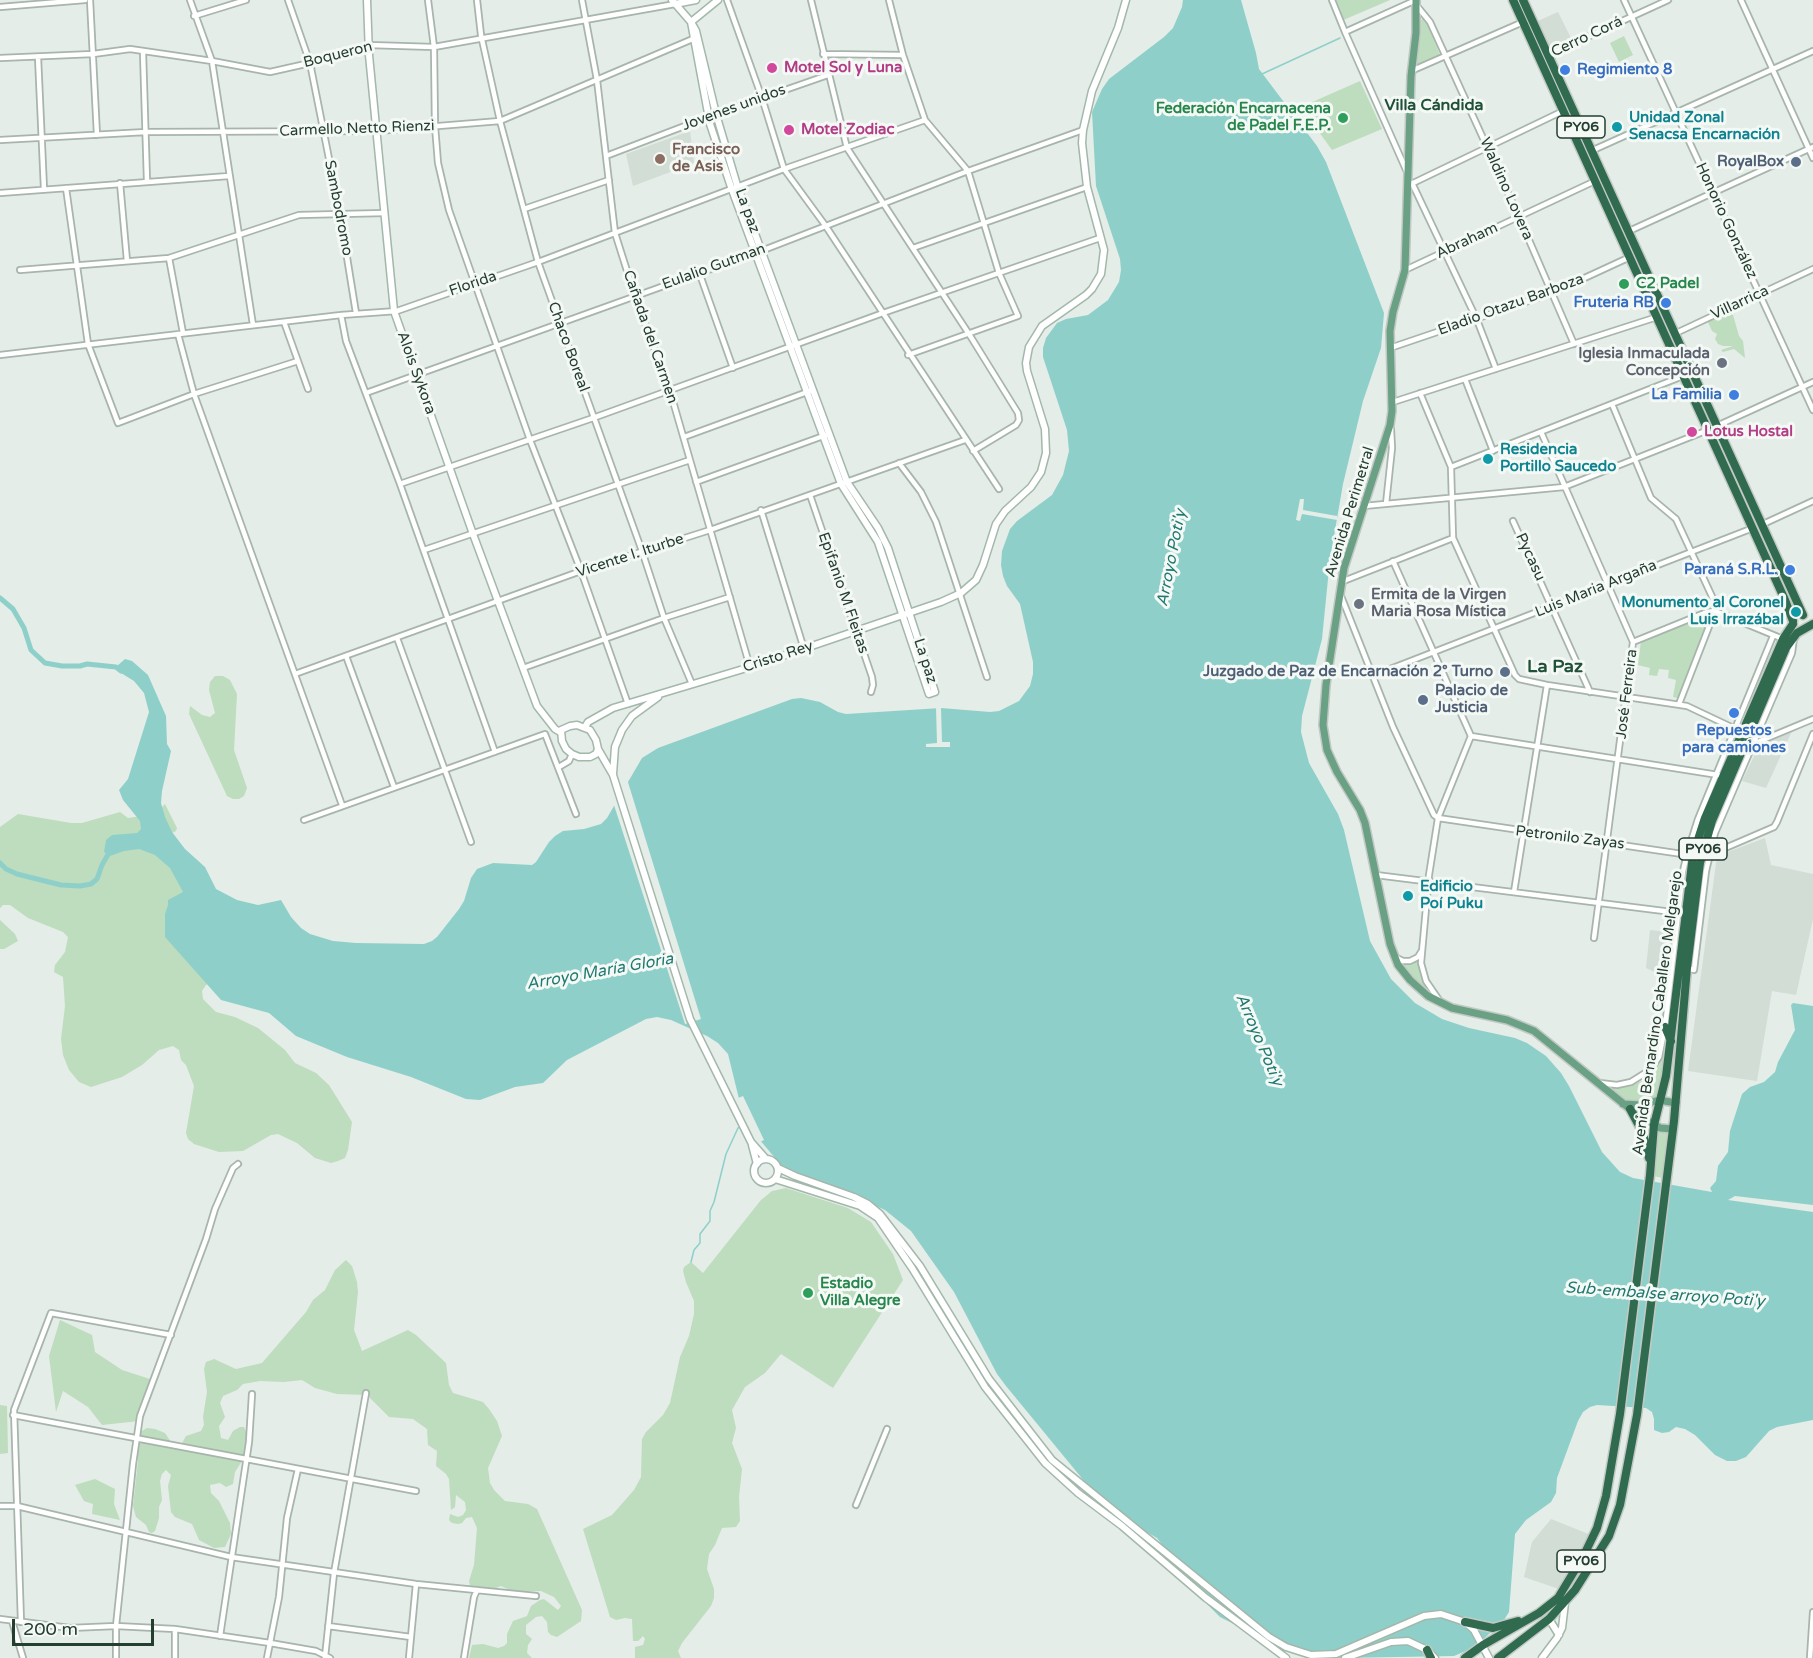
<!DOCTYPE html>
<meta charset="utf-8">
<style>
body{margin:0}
#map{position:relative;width:1813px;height:1658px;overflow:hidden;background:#e4ede7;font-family:"Varela Round",sans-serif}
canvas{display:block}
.scale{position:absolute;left:12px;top:1619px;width:142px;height:27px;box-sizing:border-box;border:3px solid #243e30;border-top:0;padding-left:8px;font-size:18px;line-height:21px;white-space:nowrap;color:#243e30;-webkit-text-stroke:4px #f5f9f6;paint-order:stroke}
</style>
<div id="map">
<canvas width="1813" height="1658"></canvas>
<div class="scale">200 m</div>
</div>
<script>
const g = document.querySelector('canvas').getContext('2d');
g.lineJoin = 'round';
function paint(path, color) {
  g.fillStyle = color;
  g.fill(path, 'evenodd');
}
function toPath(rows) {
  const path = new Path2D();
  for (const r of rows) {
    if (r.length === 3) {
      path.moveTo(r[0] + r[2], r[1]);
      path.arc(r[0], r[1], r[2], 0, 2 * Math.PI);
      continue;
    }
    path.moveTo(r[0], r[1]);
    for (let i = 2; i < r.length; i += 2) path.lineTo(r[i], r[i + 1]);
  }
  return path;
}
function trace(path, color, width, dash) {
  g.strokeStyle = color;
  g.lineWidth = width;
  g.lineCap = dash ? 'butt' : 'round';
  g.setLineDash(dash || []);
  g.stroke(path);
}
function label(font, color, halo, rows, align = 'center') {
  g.font = font + ' "Varela Round",sans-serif';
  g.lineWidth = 6;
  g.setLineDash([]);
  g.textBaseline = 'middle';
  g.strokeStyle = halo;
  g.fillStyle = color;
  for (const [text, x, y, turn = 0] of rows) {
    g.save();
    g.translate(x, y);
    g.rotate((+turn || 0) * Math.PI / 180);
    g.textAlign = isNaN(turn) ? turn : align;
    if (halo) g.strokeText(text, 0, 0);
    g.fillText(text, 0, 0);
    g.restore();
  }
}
paint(toPath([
 [1558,12,1574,44,1552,54,1538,21],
 [690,131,694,163,633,186,626,154],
 [1792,731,1766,788,1742,781,1759,746],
 [1765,838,1771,865,1813,874,1813,919,1796,995,1772,991,1757,1081,1688,1071,1717,856],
 [1650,930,1675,933,1670,979,1646,968],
 [1551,1519,1591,1535,1559,1589,1524,1577,1532,1542]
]), '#d2ddd5');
paint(toPath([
 [1332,0,1390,0,1341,21],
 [1425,18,1440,55,1416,65,1415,63,1420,20],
 [1624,36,1633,55,1619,62,1610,43],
 [1360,81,1382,129,1332,150,1301,107],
 [1727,312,1733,315,1739,336,1743,341,1745,358,1734,349,1723,352,1721,350,1733,346,1723,346,1718,344,1715,339,1717,334,1712,331,1707,320],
 [1711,615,1678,698,1673,697,1676,680,1668,678,1669,670,1659,669,1657,676,1649,675,1650,668,1638,665,1641,641],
 [215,676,223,676,230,680,237,694,234,750,247,788,244,796,239,799,233,799,227,796,189,714,190,706,202,715,210,717,215,713,209,690,210,682],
 [165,804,177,828,176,831,168,835,176,865,214,981,206,985,202,991,203,999,216,1012,235,1017,258,1028,285,1050,295,1063,316,1073,329,1085,352,1122,348,1150,345,1158,338,1161,331,1163,315,1158,297,1143,278,1134,271,1135,243,1151,219,1152,194,1144,188,1139,186,1133,194,1086,186,1065,181,1060,179,1050,173,1046,159,1050,142,1065,122,1077,91,1087,79,1082,69,1070,63,1055,61,1039,65,1006,63,977,54,972,55,965,65,952,68,937,63,932,28,918,10,905,3,905,0,908,0,827,18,814,71,823,82,823,120,812,128,818,155,814],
 [0,920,15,934,18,941,4,949,0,949],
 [1420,955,1420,964,1433,996,1416,982,1399,961,1402,962],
 [1665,1034,1669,1042,1659,1092,1656,1096,1648,1102,1628,1103,1606,1088,1631,1086,1642,1081,1653,1072,1662,1057],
 [1657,1130,1669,1132,1664,1178,1652,1176],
 [786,1188,848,1208,871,1222,893,1254,903,1280,833,1388,781,1354,765,1373,745,1387,732,1410,736,1428,732,1443,742,1469,739,1497,740,1521,736,1527,722,1528,715,1545,709,1554,707,1569,714,1589,714,1598,711,1606,682,1643,678,1651,681,1658,635,1658,635,1647,643,1645,645,1639,643,1636,638,1641,633,1641,632,1619,625,1618,616,1620,610,1617,583,1529,612,1515,634,1490,641,1477,642,1439,646,1432,663,1415,670,1403,680,1357,689,1336,694,1314,694,1301,686,1282,683,1271,684,1267,691,1262,703,1273,761,1200,772,1191],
 [346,1260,352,1266,357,1282,358,1292,354,1330,362,1351,408,1330,416,1335,446,1363,449,1385,453,1393,483,1402,489,1409,497,1421,502,1436,488,1468,490,1483,494,1490,505,1501,528,1504,537,1509,582,1610,581,1621,557,1637,551,1635,548,1632,547,1622,542,1616,536,1617,526,1625,526,1634,532,1639,528,1645,527,1653,532,1658,469,1658,472,1645,483,1644,498,1648,504,1646,507,1643,507,1634,513,1621,527,1616,531,1606,540,1600,544,1599,558,1610,561,1606,554,1597,541,1591,514,1592,501,1586,484,1593,471,1590,469,1581,474,1565,477,1528,472,1517,466,1518,462,1523,458,1524,452,1523,449,1520,450,1514,458,1517,463,1515,466,1510,465,1502,456,1495,455,1507,451,1510,449,1479,446,1474,436,1466,437,1451,428,1445,427,1429,413,1419,389,1417,367,1395,337,1394,315,1388,302,1380,284,1382,260,1381,243,1384,237,1390,223,1396,220,1403,225,1417,219,1426,221,1438,228,1440,233,1431,240,1427,244,1427,249,1437,242,1461,235,1472,233,1484,226,1487,220,1483,210,1485,211,1493,219,1501,230,1523,231,1534,225,1547,214,1548,199,1540,192,1524,175,1517,171,1512,168,1486,171,1475,166,1470,162,1474,160,1481,162,1500,159,1507,159,1518,155,1531,152,1533,149,1532,146,1525,136,1517,133,1506,138,1461,137,1447,140,1432,147,1428,155,1429,165,1433,173,1445,181,1445,186,1436,201,1431,204,1425,203,1417,207,1392,204,1369,206,1362,214,1359,236,1369,262,1363,306,1312,313,1300,325,1290,335,1270],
 [60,1320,92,1335,95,1352,122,1370,150,1379,139,1421,102,1425,88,1407,63,1391,56,1412,49,1356],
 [0,1405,7,1406,8,1453,0,1454],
 [95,1479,115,1489,114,1504,120,1520,92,1514,93,1504,84,1501,75,1485]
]), '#beddbe');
paint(toPath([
 [1183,0,1241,0,1256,53,1259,69,1317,146,1326,162,1384,313,1381,348,1363,401,1343,484,1330,559,1322,639,1302,716,1301,732,1309,763,1338,814,1344,830,1370,941,1391,979,1415,1003,1442,1019,1469,1028,1515,1038,1527,1043,1546,1056,1561,1073,1569,1086,1602,1152,1620,1172,1633,1178,1712,1192,1710,1188,1716,1181,1718,1166,1728,1152,1730,1131,1742,1094,1750,1087,1764,1082,1775,1072,1778,1062,1795,1030,1791,1005,1793,1003,1813,1006,1813,1205,1735,1196,1728,1200,1813,1212,1813,1420,1777,1427,1769,1431,1746,1457,1736,1461,1727,1461,1715,1455,1695,1435,1685,1429,1676,1427,1669,1432,1662,1433,1654,1430,1654,1419,1652,1412,1646,1408,1597,1405,1590,1407,1583,1412,1578,1421,1557,1478,1556,1493,1551,1502,1526,1520,1515,1534,1509,1612,1504,1620,1475,1647,1454,1656,1341,1658,1304,1655,1277,1646,1220,1617,1206,1603,1157,1538,1108,1510,1006,1386,997,1374,954,1292,911,1231,885,1210,865,1201,824,1190,798,1177,781,1165,759,1139,741,1107,728,1054,718,1043,707,1036,671,1020,657,1017,646,1019,567,1060,543,1083,515,1087,480,1100,466,1099,411,1077,347,1057,296,1036,269,1013,221,1000,165,937,165,914,168,905,168,900,183,892,170,868,155,855,139,849,124,851,110,856,104,852,106,840,112,835,137,833,141,829,140,821,123,800,119,790,128,779,149,712,144,693,134,681,121,673,116,667,125,659,132,661,148,675,166,716,167,744,171,751,162,791,161,803,165,817,172,832,185,849,205,867,216,889,237,900,258,905,281,900,291,917,301,928,310,934,333,941,356,943,424,944,432,941,437,937,459,909,464,901,471,878,477,869,493,863,532,865,536,862,549,842,555,836,563,831,584,829,601,824,607,818,642,758,658,748,792,699,801,698,820,702,838,712,846,714,941,708,990,712,999,711,1019,701,1030,686,1033,674,1033,662,1020,604,1007,586,1003,576,1001,565,1002,551,1010,529,1017,521,1052,495,1063,475,1069,451,1067,430,1043,357,1043,348,1046,338,1057,323,1066,319,1088,315,1108,300,1119,282,1121,270,1120,259,1096,186,1092,112,1102,89,1109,79,1164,37,1173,28,1182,7]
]), '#8ed0c9');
paint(toPath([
 [1300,499,1304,499,1303,510,1337,516,1337,520,1302,514,1300,521,1296,520],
 [936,708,941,708,942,742,950,742,950,747,926,747,926,744,937,743],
 [627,779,701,1019,685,1024,613,802],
 [743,1096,764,1140,758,1143,738,1108,736,1099]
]), '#e4ede7');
trace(toPath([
 [1262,74,1340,38],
 [691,1262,694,1250,700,1243,700,1234,710,1221,710,1211,714,1202,726,1154,738,1128,742,1126]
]), '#8ed0c9', 1.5);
trace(toPath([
 [0,598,13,609,24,628,31,650,45,663,62,666,80,666,87,664,116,667,121,671],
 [0,863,6,869,17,874,61,885,80,886,91,884,97,879,102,865,110,851]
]), '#8ed0c9', 5);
const street = toPath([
 [90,0,97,135],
 [190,0,212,61,253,325],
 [288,0,310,63,340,214,356,313],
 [428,0,434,47,435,126,438,163,449,210,530,440,581,571,628,704],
 [477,0,481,35,500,121,538,262,642,551,664,618,692,684],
 [582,0,597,80,615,233,635,296,670,391,750,667],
 [727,0,762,98,784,169,825,225,999,489],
 [811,0,847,148,969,334,1018,413,1019,420,1016,425,973,451],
 [889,0,903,55,925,120,968,171,999,273,1018,316,908,355],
 [1332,0,1345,32],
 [1624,0,1813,410],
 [1741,0,1813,158],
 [1417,6,1430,22,1519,217,1574,344],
 [0,7,85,0],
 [194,16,246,0],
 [143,52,147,181],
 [823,54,903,55],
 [1548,55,1668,0],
 [38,57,44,189],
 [0,58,93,54,130,49,212,61,270,72,310,63,369,45,434,47,675,4],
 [1411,71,1523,22],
 [0,140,146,132,377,131,500,121,695,38],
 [1591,151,1813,51],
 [606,156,716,114,828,75],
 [1407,172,1345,32,1416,0],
 [120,183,127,261],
 [1412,183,1477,320,1496,369],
 [1409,185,1563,111],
 [66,188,88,344,118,423,194,394,298,361],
 [0,193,229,176],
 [524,209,609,180],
 [1627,232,1813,147],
 [913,248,1087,187],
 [169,258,183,333],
 [20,270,169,258,299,215,385,213],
 [1405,270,1595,181],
 [699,272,733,368],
 [341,315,346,341,400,484,495,752],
 [284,322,308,389],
 [178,334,194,394,342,805],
 [1674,334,1813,269],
 [1390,348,1552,293,1630,257],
 [0,355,341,315,397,311,538,262,784,169,925,120],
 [1465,379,1493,451],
 [366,393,761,251,968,171,1083,130],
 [1420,393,1451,467,1453,538,1515,675,1519,679,1547,685,1687,706,1742,732],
 [1393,402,1657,317],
 [1612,404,1651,498,1676,519,1715,603,1715,611,1679,704],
 [1541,432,1633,642,1594,938],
 [684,437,810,391],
 [899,463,921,492,936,522,987,677],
 [1451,467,1683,376],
 [696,482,826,435],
 [400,484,593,418,883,313,1100,238],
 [810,495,872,677,873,685,871,692],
 [1386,504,1392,448,1391,429],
 [1364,506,1564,487,1708,430,1813,382],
 [761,510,804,649],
 [1513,521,1590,692],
 [1761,525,1813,501],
 [424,550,690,460],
 [1393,561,1471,736],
 [1341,582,1453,538],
 [1341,596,1393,727,1434,815,1438,818],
 [397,638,471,842],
 [1633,642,1707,612,1715,611,1783,639],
 [346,656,394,787],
 [523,668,664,618,730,597],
 [295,674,581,571,710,530,965,440],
 [1372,676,1753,528],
 [1471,736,1718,775],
 [1745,745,1753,744,1813,719],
 [559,767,569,761,572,754],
 [1438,818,1689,855],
 [304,820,545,734,576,814],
 [1701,856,1709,855,1774,827,1777,822,1813,734],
 [1376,875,1680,913],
 [1514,892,1547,685],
 [1395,957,1403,961,1410,961,1418,957,1421,952],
 [1687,968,1694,970,1706,871,1715,833,1792,653,1794,638],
 [1439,1000,1426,981,1421,963,1429,875,1438,818,1471,736],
 [1600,1083,1617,1085,1631,1082,1650,1070,1659,1057,1665,1027,1683,871,1687,854,1698,819,1773,636],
 [13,1415,416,1491],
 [856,1505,887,1429],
 [0,1506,17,1506,231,1557,416,1584,536,1596],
 [0,1619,70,1628,116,1626,175,1629,270,1643,316,1651,330,1658],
 [12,1621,23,1658],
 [21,1622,14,1410,51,1313,171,1335],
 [328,1626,411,1637],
 [175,1629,175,1658],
 [220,1636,249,1442,252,1394],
 [325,1657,334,1573,366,1393],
 [116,1658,116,1626,133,1464,140,1416,206,1239,215,1209,233,1168,238,1164],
 [267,1658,279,1597,287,1518,298,1469],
 [409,1658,416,1584],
 [464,1658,474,1597,477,1590],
 [1810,1658,1813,1612]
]);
const secondary = toPath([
 [367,0,369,55,394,311,473,534,537,706,555,729,560,732],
 [672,0,691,22,696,31,716,114,737,185,847,482,878,528,888,548,935,692,929,694,878,542,841,484,732,190,710,124,691,22],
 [675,4,696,0],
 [691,22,718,0],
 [577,725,590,730,596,740,598,749,596,754,590,757,579,757,572,754,566,749,562,741,561,730,570,726,577,725],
 [585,727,588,722,613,708,750,667,941,602,961,593,976,580,983,565,996,524,1005,511,1031,487,1041,472,1046,453,1045,429,1027,371,1026,363,1029,347,1042,326,1086,295,1092,289,1101,274,1104,250,1087,187,1082,143,1083,130,1092,91,1118,28,1126,0],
 [598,749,613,775,690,1019,751,1142,766,1159],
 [613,774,615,747,622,730,632,716,658,697],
 [752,1145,757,1164],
 [766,1171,12],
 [778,1168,795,1176,854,1197,868,1204,880,1214,920,1266,989,1379,1052,1460,1269,1637,1286,1647,1311,1655,1336,1654,1424,1616,1441,1614,1465,1622,1474,1630,1489,1658],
 [775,1179,860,1206,878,1218,912,1268,985,1387,1045,1463,1078,1493,1122,1526,1206,1598,1286,1658],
 [1549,1619,1559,1635],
 [1345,1658,1391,1642,1408,1641,1427,1650,1435,1658],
 [1542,1658,1557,1638,1562,1628,1565,1603]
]);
const primary = toPath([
 [1416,0,1416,33,1411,76,1405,270,1393,312,1390,331,1392,411,1390,425,1344,568,1326,685,1323,725,1327,750,1337,772,1360,810,1365,823,1390,944,1398,965,1410,980,1428,996,1452,1008,1507,1020,1534,1031,1630,1109,1660,1128,1673,1129],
 [1623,1104,1642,1105,1659,1100,1676,1103]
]);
const highway = toPath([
 [1513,0,1785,600,1793,621],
 [1523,0,1803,615],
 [1665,1027,1671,1041],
 [1630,1109,1643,1133,1649,1158],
 [1465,1622,1493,1628,1518,1621],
 [1427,1650,1431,1658],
 [1465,1658,1483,1645,1539,1613,1558,1598,1584,1555,1597,1528,1606,1496,1620,1414,1650,1175,1654,1125,1666,1076,1693,855,1705,818,1783,639,1793,624],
 [1498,1658,1549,1619,1575,1590,1609,1536,1620,1505,1637,1415,1674,1121,1687,968,1700,863,1712,821,1786,648,1797,633,1813,624]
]);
trace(street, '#a7b5ac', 8);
trace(secondary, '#a3b8ab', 9);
trace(primary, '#c2c9c5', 10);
trace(highway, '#c2c9c5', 11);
trace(street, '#fff', 4.5);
trace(secondary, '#fff', 6);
trace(primary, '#6aa185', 7);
trace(highway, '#306a4f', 8);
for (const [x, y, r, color] of [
 [772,68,6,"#d1479c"],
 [1565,70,6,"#3f7fe0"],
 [1343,118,6,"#2e9e5b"],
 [1617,127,6,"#0f9aa8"],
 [789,130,6,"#d1479c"],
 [660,159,6,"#8d6e63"],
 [1796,162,6,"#5c6f8a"],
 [1624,284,6,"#2e9e5b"],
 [1666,303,6,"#3f7fe0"],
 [1722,363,6,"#6b7280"],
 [1734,395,6,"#3f7fe0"],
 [1692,432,6,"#d1479c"],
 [1488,459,6,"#0f9aa8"],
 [1790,570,6,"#3f7fe0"],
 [1359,604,6,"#6b7280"],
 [1796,612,6,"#0f9aa8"],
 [1505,672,6,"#5c6f8a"],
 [1423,700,6,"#5c6f8a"],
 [1734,713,6,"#3f7fe0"],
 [1408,896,6,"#0f9aa8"],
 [808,1293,6,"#2e9e5b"]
]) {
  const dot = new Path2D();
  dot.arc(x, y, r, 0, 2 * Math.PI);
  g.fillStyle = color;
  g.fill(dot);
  trace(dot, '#f5f9f6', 2);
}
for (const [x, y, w] of [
 [1581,127,48],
 [1703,849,48],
 [1581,1561,48]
]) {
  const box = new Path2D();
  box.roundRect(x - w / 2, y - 11, w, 22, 4.5);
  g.fillStyle = '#f5f9f6';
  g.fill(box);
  trace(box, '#243e30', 1.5);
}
label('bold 14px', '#243e30', null, [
 ["PY06",1581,127],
 ["PY06",1703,849],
 ["PY06",1581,1561]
]);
label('15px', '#243e30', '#f5f9f6', [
 ["Cerro Corá",1587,37,-25],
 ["Boqueron",338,55,-14],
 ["Jovenes unidos",734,108,-20],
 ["Carmello Netto Rienzi",357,129,-2],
 ["Waldino Lovera",1506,189,66],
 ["Sambodromo",338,208,79],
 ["La paz",747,211,70],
 ["Honorio González",1726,221,65],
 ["Abraham",1467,241,-25],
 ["Eulalio Gutman",714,267,-20],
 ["Florida",473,284,-19],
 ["Villarrica",1740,303,-25],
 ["Eladio Otazu Barboza",1511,305,-20],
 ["Cañada del Carmen",650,337,71],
 ["Chaco Boreal",568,347,70],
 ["Alois Sykora",416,373,70],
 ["Avenida Perimetral",1350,512,-73],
 ["Vicente I. Iturbe",630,556,-18],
 ["Pycasu",1530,557,65],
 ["Luis Maria Argaña",1596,589,-22],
 ["Epifanio M Fleitas",843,593,71],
 ["Cristo Rey",778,657,-18],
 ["La paz",925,661,72],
 ["José Ferreira",1627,694,-83],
 ["Petronilo Zayas",1570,838,7],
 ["Avenida Bernardino Caballero Melgarejo",1658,1013,-82]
]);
label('bold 15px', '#b23c85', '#f5f9f6', [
 ["Motel Sol y Luna",784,68],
 ["Motel Zodiac",801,130],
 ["Lotus Hostal",1704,432]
], 'left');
label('bold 15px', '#366cbe', '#f5f9f6', [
 ["Regimiento 8",1577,70,"left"],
 ["Fruteria RB",1654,303],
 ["La Familia",1722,395],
 ["Paraná S.R.L.",1778,570],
 ["Repuestos",1734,731,"center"],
 ["para camiones",1734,748,"center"]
], 'right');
label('bold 15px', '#27864d', '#f5f9f6', [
 ["Federación Encarnacena",1331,109,"right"],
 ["de Padel F.E.P.",1331,126,"right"],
 ["C2 Padel",1636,284],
 ["Estadio",820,1284],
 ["Villa Alegre",820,1301]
], 'left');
label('bold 15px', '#0d838f', '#f5f9f6', [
 ["Unidad Zonal",1629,118],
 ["Senacsa Encarnación",1629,135],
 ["Residencia",1500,450],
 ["Portillo Saucedo",1500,467],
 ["Monumento al Coronel",1784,603,"right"],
 ["Luis Irrazábal",1784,620,"right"],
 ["Edificio",1420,887],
 ["Poí Puku",1420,904]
], 'left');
label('bold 15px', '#785e54', '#f5f9f6', [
 ["Francisco",672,150],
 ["de Asis",672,167]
], 'left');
label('bold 15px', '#4e5e75', '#f5f9f6', [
 ["RoyalBox",1784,162],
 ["Juzgado de Paz de Encarnación 2° Turno",1493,672],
 ["Palacio de",1435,691,"left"],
 ["Justicia",1435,708,"left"]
], 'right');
label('bold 15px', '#5b616d', '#f5f9f6', [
 ["Iglesia Inmaculada",1710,354],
 ["Concepción",1710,371],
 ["Ermita de la Virgen",1371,595,"left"],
 ["Maria Rosa Mística",1371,612,"left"]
], 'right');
label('bold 16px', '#205038', '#f5f9f6', [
 ["Villa Cándida",1434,106]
]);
label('italic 16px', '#1f7971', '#f5f9f6', [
 ["Arroyo Poti'y",1172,558,-79],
 ["Arroyo María Gloria",600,972,-10],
 ["Arroyo Poti'y",1259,1040,67],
 ["Sub-embalse arroyo Poti'y",1665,1295,4]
]);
label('bold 18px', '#205038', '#f5f9f6', [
 ["La Paz",1555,667]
]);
</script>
